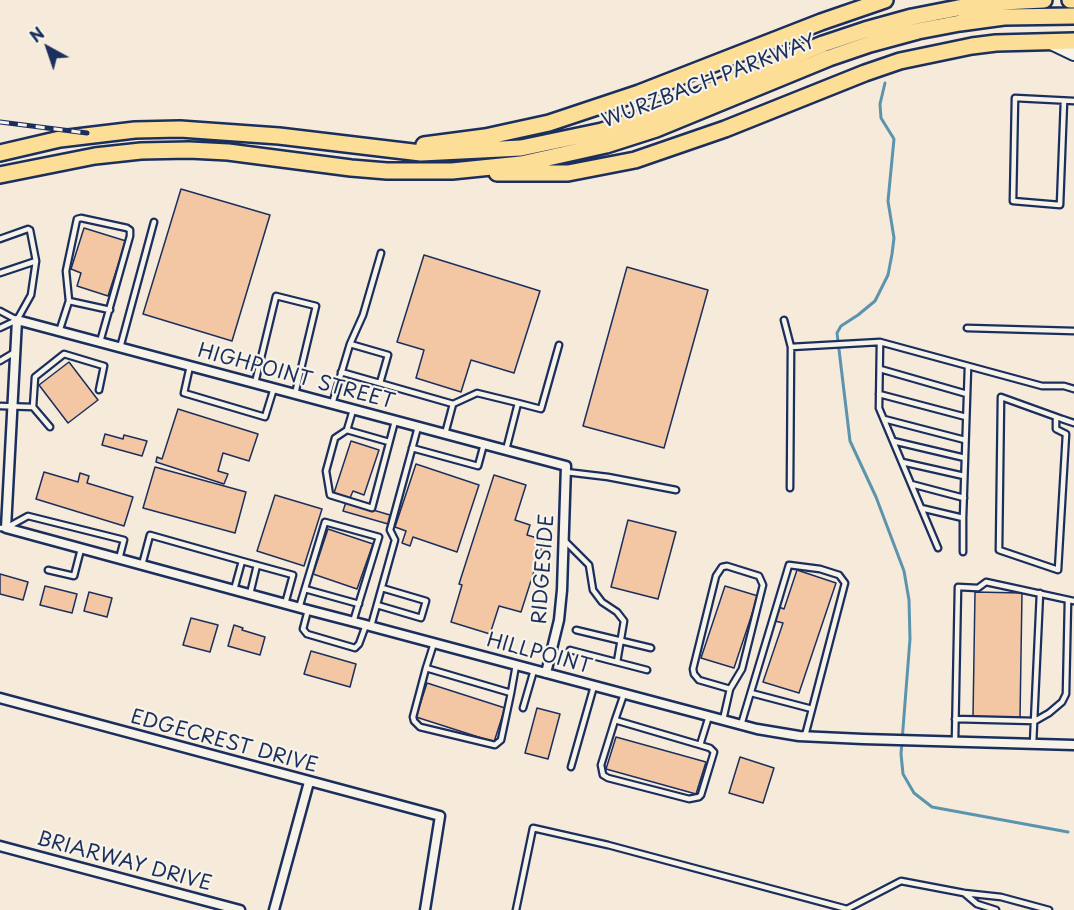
<!DOCTYPE html>
<style>
body{margin:0}
#map{position:relative;width:1074px;height:910px;overflow:hidden;background:#f6eada;font-family:"Playpen Sans",sans-serif}
canvas{display:block}
.north{position:absolute;left:18px;top:18px;width:60px;height:60px;-webkit-text-stroke:4px #f7f3e8;paint-order:stroke;rotate:320deg;font-size:16px;font-weight:700;line-height:24px;text-align:center;color:#1b2f5e}
.north::after{content:'';display:block;margin:auto;width:21px;height:27px;background:#1b2f5e;clip-path:polygon(50% 0,100% 100%,50% 72%,0 100%)}
</style>
<div id="map">
<canvas width="1074" height="910"></canvas>
<div class="north">N</div>
</div>
<script>
const g = document.querySelector('canvas').getContext('2d');
g.lineJoin = 'round';
function toPath(rows) {
  const path = new Path2D();
  for (const r of rows) {
    path.moveTo(r[0], r[1]);
    for (let i = 2; i < r.length; i += 2) path.lineTo(r[i], r[i + 1]);
  }
  return path;
}
function trace(path, color, width, dash) {
  g.strokeStyle = color;
  g.lineWidth = width;
  g.lineCap = dash ? 'butt' : 'round';
  g.setLineDash(dash || []);
  g.stroke(path);
}
function paint(path, color) {
  g.fillStyle = color;
  g.fill(path, 'evenodd');
}
function label(font, color, halo, rows, align = 'center') {
  g.font = font + ' "Playpen Sans",sans-serif';
  g.lineWidth = 4.5;
  g.setLineDash([]);
  g.textBaseline = 'middle';
  g.strokeStyle = halo;
  g.fillStyle = color;
  for (const [text, x, y, turn = 0] of rows) {
    g.save();
    g.translate(x, y);
    g.rotate((+turn || 0) * Math.PI / 180);
    g.textAlign = isNaN(turn) ? turn : align;
    if (halo) g.strokeText(text, 0, 0);
    g.fillText(text, 0, 0);
    g.restore();
  }
}
trace(toPath([
 [885,83,880,104,881,118,894,139,888,201,894,238,892,254,888,275,875,301,858,315,841,326,837,333,850,441,876,497,904,571,909,600,910,639,901,754,903,774,914,793,932,807,1068,832]
]), '#5c94ae', 3);
const building = toPath([
 [181,189,270,215,232,341,143,314,181,189],
 [84,228,126,241,108,296,77,286,81,273,71,269,84,228],
 [424,255,540,291,514,373,471,360,461,392,416,378,424,350,397,342,424,255],
 [627,267,708,290,664,448,583,426,627,267],
 [69,362,98,400,68,423,39,385,69,362],
 [178,409,258,434,249,461,223,453,218,471,228,474,224,484,156,462,157,457,162,459,178,409],
 [105,434,123,439,124,435,147,441,142,456,102,445,105,434],
 [351,441,379,450,364,495,353,491,350,498,334,493,351,441],
 [416,464,479,485,457,552,413,537,410,546,402,543,406,531,395,527,416,464],
 [155,467,246,492,235,533,143,508,155,467],
 [44,472,78,482,80,473,89,476,87,483,133,497,124,526,36,499,44,472],
 [494,475,526,485,515,520,530,525,527,535,544,540,521,612,499,606,490,634,451,622,462,585,459,584,494,475],
 [275,495,322,509,304,566,257,551,275,495],
 [346,502,390,515,388,524,343,511,346,502],
 [628,520,676,532,658,599,611,587,628,520],
 [328,529,373,544,357,589,313,574,328,529],
 [797,570,836,583,799,693,763,682,783,623,775,621,779,607,784,609,797,570],
 [0,574,28,582,23,600,0,594,0,574],
 [45,586,77,594,72,613,40,605,45,586],
 [725,586,758,596,734,668,701,658,725,586],
 [89,592,112,598,107,617,84,611,89,592],
 [975,592,1022,593,1020,718,973,717,975,592],
 [191,618,218,625,210,652,183,645,191,618],
 [234,625,243,628,242,630,265,637,260,655,228,646,234,625],
 [311,651,356,664,350,687,304,674,311,651],
 [427,683,505,708,494,742,416,717,427,683],
 [537,708,560,714,548,759,525,753,537,708],
 [616,737,706,762,696,794,606,769,616,737],
 [740,757,774,768,763,803,729,793,740,757]
]);
paint(building, '#f3c7a3');
trace(building, '#1b2f5e', 1.5);
const service = toPath([
 [1064,101,1060,205,1013,201,1015,98,1074,101],
 [0,239,28,229,30,230,36,261,31,295,17,320,0,328],
 [0,273,36,261],
 [69,301,110,310],
 [0,311,17,320],
 [784,320,791,347,880,342],
 [967,328,1074,331],
 [59,332,69,301,66,271,77,219,81,218,127,228,130,230,130,236,100,342],
 [350,344,388,355,380,383],
 [120,348,154,222],
 [0,361,15,352],
 [190,366,184,393,265,417,274,388],
 [880,369,967,394],
 [341,372,453,404],
 [255,383,276,296,316,306,295,394],
 [879,394,966,417],
 [518,403,541,409,559,345],
 [332,404,350,344,363,315,381,253],
 [0,406,33,407,50,427],
 [33,407,35,377,64,354,104,366,99,390],
 [353,410,347,430,335,438,326,471,330,495,372,508,395,421],
 [1056,417,1056,429,1066,434,1058,570,999,550,1001,397,1062,419,1074,423],
 [884,419,965,440],
 [347,430,389,442],
 [445,434,453,404,477,393,518,403,506,450],
 [893,441,965,458],
 [412,448,478,466,484,444],
 [902,462,964,476],
 [566,472,608,477,676,490],
 [911,484,964,498],
 [790,488,791,347],
 [921,508,963,518,968,367],
 [963,518,963,552],
 [0,528,6,528,28,516,124,540,119,559],
 [564,540,589,565,593,590,602,602,617,612,624,621,617,662],
 [938,548,879,408,880,342,1042,386,1064,386,1074,389],
 [142,565,150,535,242,561],
 [48,570,74,576,81,549],
 [305,589,359,604],
 [234,590,242,561,293,575,285,604],
 [250,594,257,565],
 [377,605,421,618,426,601,382,588],
 [299,608,325,522,379,537,353,622],
 [308,610,303,629,307,634,355,648,359,644,366,625],
 [371,626,395,540,390,530,418,427],
 [576,630,651,648],
 [434,643,426,668,511,693,516,665],
 [570,650,647,670],
 [426,668,413,717,414,721,420,727,495,745,501,740,511,693],
 [751,693,812,709],
 [624,694,615,720,700,745,709,716],
 [523,708,534,670],
 [955,719,1035,721,1049,713,1062,702,1066,694,1068,600],
 [615,720,601,765,603,775,608,778,689,799,699,797,701,795,714,752,710,748,700,745],
 [723,720,730,689,742,669,763,585,759,576,727,566,722,567,716,576,693,669,694,674,699,680,730,689],
 [741,725,789,565,820,569,839,575,845,583,805,736],
 [955,741,958,587,978,588,986,582,1074,601],
 [1033,744,1040,593],
 [571,767,594,686],
 [964,893,977,904,996,910],
 [516,910,533,828,608,845,847,909,901,881,964,893,1001,897,1049,910]
]);
const minor = toPath([
 [546,673,559,620,562,590,566,466,17,320,6,528,308,610,366,625,546,673,757,729,799,736,863,739,1074,745],
 [0,698,440,816,425,910],
 [0,846,240,910],
 [274,910,309,782]
]);
const secondary = toPath([
 [1051,43,1074,54]
]);
const motorway = toPath([
 [1070,0,1074,0],
 [424,145,485,137,549,123,639,93,821,22,885,0],
 [0,153,60,139,135,130,180,129,279,136,421,153,521,148,602,131,649,116,823,44,865,30,912,17,958,8,1002,2,1044,0],
 [497,173,568,173,635,160,725,129,865,73,900,61,972,46,996,43,1074,41],
 [0,175,95,156,141,151,189,150,228,152,351,168,387,171,452,171,521,164,606,145,656,129,829,58,870,44,918,31,960,23,1004,17,1074,16]
]);
trace(service, '#1b2f5e', 9);
trace(minor, '#1b2f5e', 13);
trace(secondary, '#1b2f5e', 16);
trace(motorway, '#1b2f5e', 20);
trace(service, '#f7f3e8', 4.5);
trace(minor, '#f7f3e8', 8);
trace(secondary, '#f7f3e8', 12);
trace(motorway, '#fdde96', 15);
const rail = toPath([
 [0,122,87,133]
]);
trace(rail, '#1b2f5e', 5);
trace(rail, '#f7f3e8', 3, [9]);
label('20px', '#1b2f5e', '#f7f3e8', [
 ["WURZBACH PARKWAY",709,82,-21],
 ["HIGHPOINT STREET",296,377,15],
 ["RIDGESIDE",544,569,-86],
 ["HILLPOINT",539,654,15],
 ["EDGECREST DRIVE",224,742,15],
 ["BRIARWAY DRIVE",124,862,15]
]);
</script>
